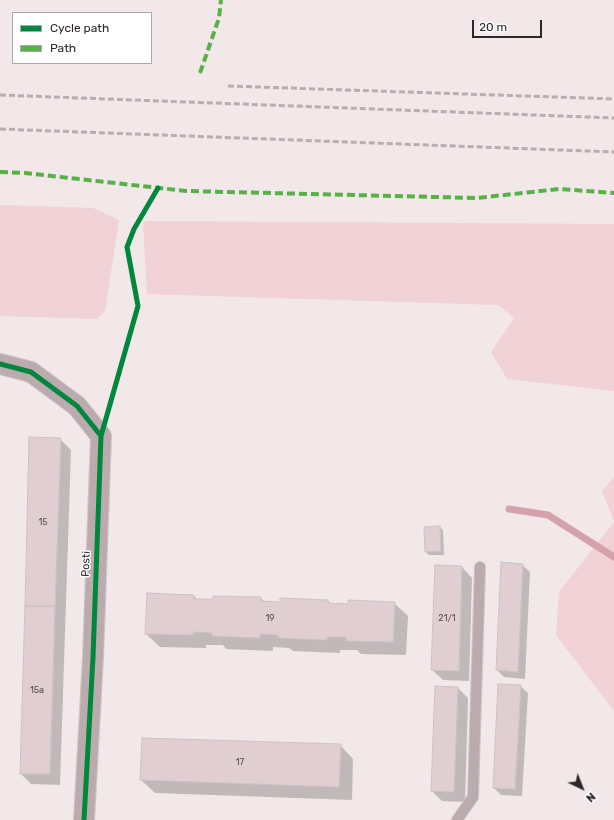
<!DOCTYPE html>
<style>
body{margin:0}
#map{position:relative;width:614px;height:820px;overflow:hidden;background:#f2e7e9;font-family:Rubik,sans-serif}
canvas{display:block}
.legend{position:absolute;left:12px;top:12px;width:140px;height:52px;box-sizing:border-box;background:#fff;border:1px solid #aba8a9;margin:0;padding:5px 7px;list-style:none;font-size:12px;color:#2e2627}
.legend li{display:flex;align-items:center;gap:8px;height:20px}
.legend b{width:20px;border:1px solid #aba8a9}
.north{position:absolute;left:562px;top:768px;width:40px;height:40px;-webkit-text-stroke:3px #fff;paint-order:stroke;rotate:137deg;font-size:11px;font-weight:700;line-height:16px;text-align:center;color:#2e2627}
.north::after{content:'';display:block;margin:auto;width:14px;height:18px;background:#2e2627;clip-path:polygon(50% 0,100% 100%,50% 72%,0 100%)}
.scale{position:absolute;left:472px;top:20px;width:70px;height:18px;box-sizing:border-box;border:2px solid #2e2627;border-top:0;padding-left:5px;font-size:12px;line-height:14px;white-space:nowrap;color:#2e2627;-webkit-text-stroke:3px #fff;paint-order:stroke}
</style>
<div id="map">
<canvas width="614" height="820"></canvas>
<ul class="legend">
<li><b style="height:5px;background:#00873e"></b>Cycle path</li>
<li><b style="height:5px;background:#56b245"></b>Path</li>
</ul>
<div class="north">N</div>
<div class="scale">20 m</div>
</div>
<script>
const g = document.querySelector('canvas').getContext('2d');
g.lineJoin = 'round';
function paint(path, color) {
  g.fillStyle = color;
  g.fill(path, 'evenodd');
}
function toPath(rows) {
  const path = new Path2D();
  for (const r of rows) {
    path.moveTo(r[0], r[1]);
    for (let i = 2; i < r.length; i += 2) path.lineTo(r[i], r[i + 1]);
  }
  return path;
}
function trace(path, color, width, dash) {
  g.strokeStyle = color;
  g.lineWidth = width;
  g.lineCap = dash ? 'butt' : 'round';
  g.setLineDash(dash || []);
  g.stroke(path);
}
function label(font, color, halo, rows, align = 'center') {
  g.font = font + ' Rubik,sans-serif';
  g.lineWidth = 3;
  g.setLineDash([]);
  g.textBaseline = 'middle';
  g.strokeStyle = halo;
  g.fillStyle = color;
  for (const [text, x, y, turn = 0] of rows) {
    g.save();
    g.translate(x, y);
    g.rotate((+turn || 0) * Math.PI / 180);
    g.textAlign = isNaN(turn) ? turn : align;
    if (halo) g.strokeText(text, 0, 0);
    g.fillText(text, 0, 0);
    g.restore();
  }
}
paint(toPath([
 [0,205,93,208,119,220,105,311,97,319,0,316],
 [143,221,614,224,614,391,507,379,491,352,514,318,498,305,147,294],
 [614,477,614,711,556,635,559,592,614,522,602,491]
]), '#f1d2d7');
paint(toPath([
 [60,439,71,450,60,785,31,784,21,774],
 [440,527,443,530,444,555,429,555,426,552],
 [522,565,530,572,525,679,504,677,497,670],
 [462,567,472,578,469,681,443,680,432,670],
 [194,596,198,600,261,598,265,602,281,603,328,601,331,604,394,603,408,616,406,655,361,654,357,650,340,650,340,653,293,651,289,648,273,647,273,651,226,649,223,645,206,645,206,648,160,647,146,634],
 [499,685,520,686,528,693,522,796,501,795,494,788],
 [458,688,468,698,465,802,442,801,432,791],
 [340,745,353,759,352,800,155,793,141,780]
]), '#0003');
trace(toPath([
 [509,509,548,515,614,557]
]), '#d5a2ac', 7);
const building = toPath([
 [29,437,61,438,55,606,25,606,29,437],
 [440,526,441,551,425,552,424,527,440,526],
 [501,562,523,564,518,672,496,670,501,562],
 [435,565,462,566,459,671,431,670,435,565],
 [147,593,194,595,194,599,213,599,213,596,261,597,261,601,280,602,280,598,328,600,328,603,348,604,348,600,395,602,393,642,346,641,346,637,327,637,327,640,278,638,278,635,260,634,260,638,212,636,212,633,193,632,193,635,145,634,147,593],
 [25,606,55,606,50,774,20,774,25,606],
 [498,684,521,685,515,789,493,788,498,684],
 [435,686,458,687,454,792,431,791,435,686],
 [142,738,341,744,339,787,140,780,142,738]
]);
paint(building, '#e0ced2');
trace(building, '#ccc3c4', 1);
const lane = toPath([
 [457,820,473,797,480,567]
]);
const street = toPath([
 [0,364,31,372,77,406,101,436,93,657,84,820]
]);
trace(lane, '#cec5c7', 12);
trace(street, '#cec5c7', 22);
trace(lane, '#bcabae', 10);
trace(street, '#bcabae', 20);
trace(toPath([
 [228,86,614,99],
 [0,95,614,118],
 [0,129,614,152]
]), '#baacaf', 3, [6, 3]);
trace(toPath([
 [200,73,219,18,221,0],
 [0,172,25,173,186,191,477,198,559,189,614,193]
]), '#56b245', 4, [8, 4]);
trace(toPath([
 [0,364,31,372,77,406,101,436,93,657,84,820],
 [101,436,138,306,127,247,134,229,158,188]
]), '#00873e', 5);
label('9px', '#5c5152', null, [
 ["15",43,522],
 ["19",270,618],
 ["21/1",447,618],
 ["15a",37,690],
 ["17",240,762]
]);
label('11px', '#2e2627', '#fff', [
 ["Posti",86,564,-88]
]);
</script>
